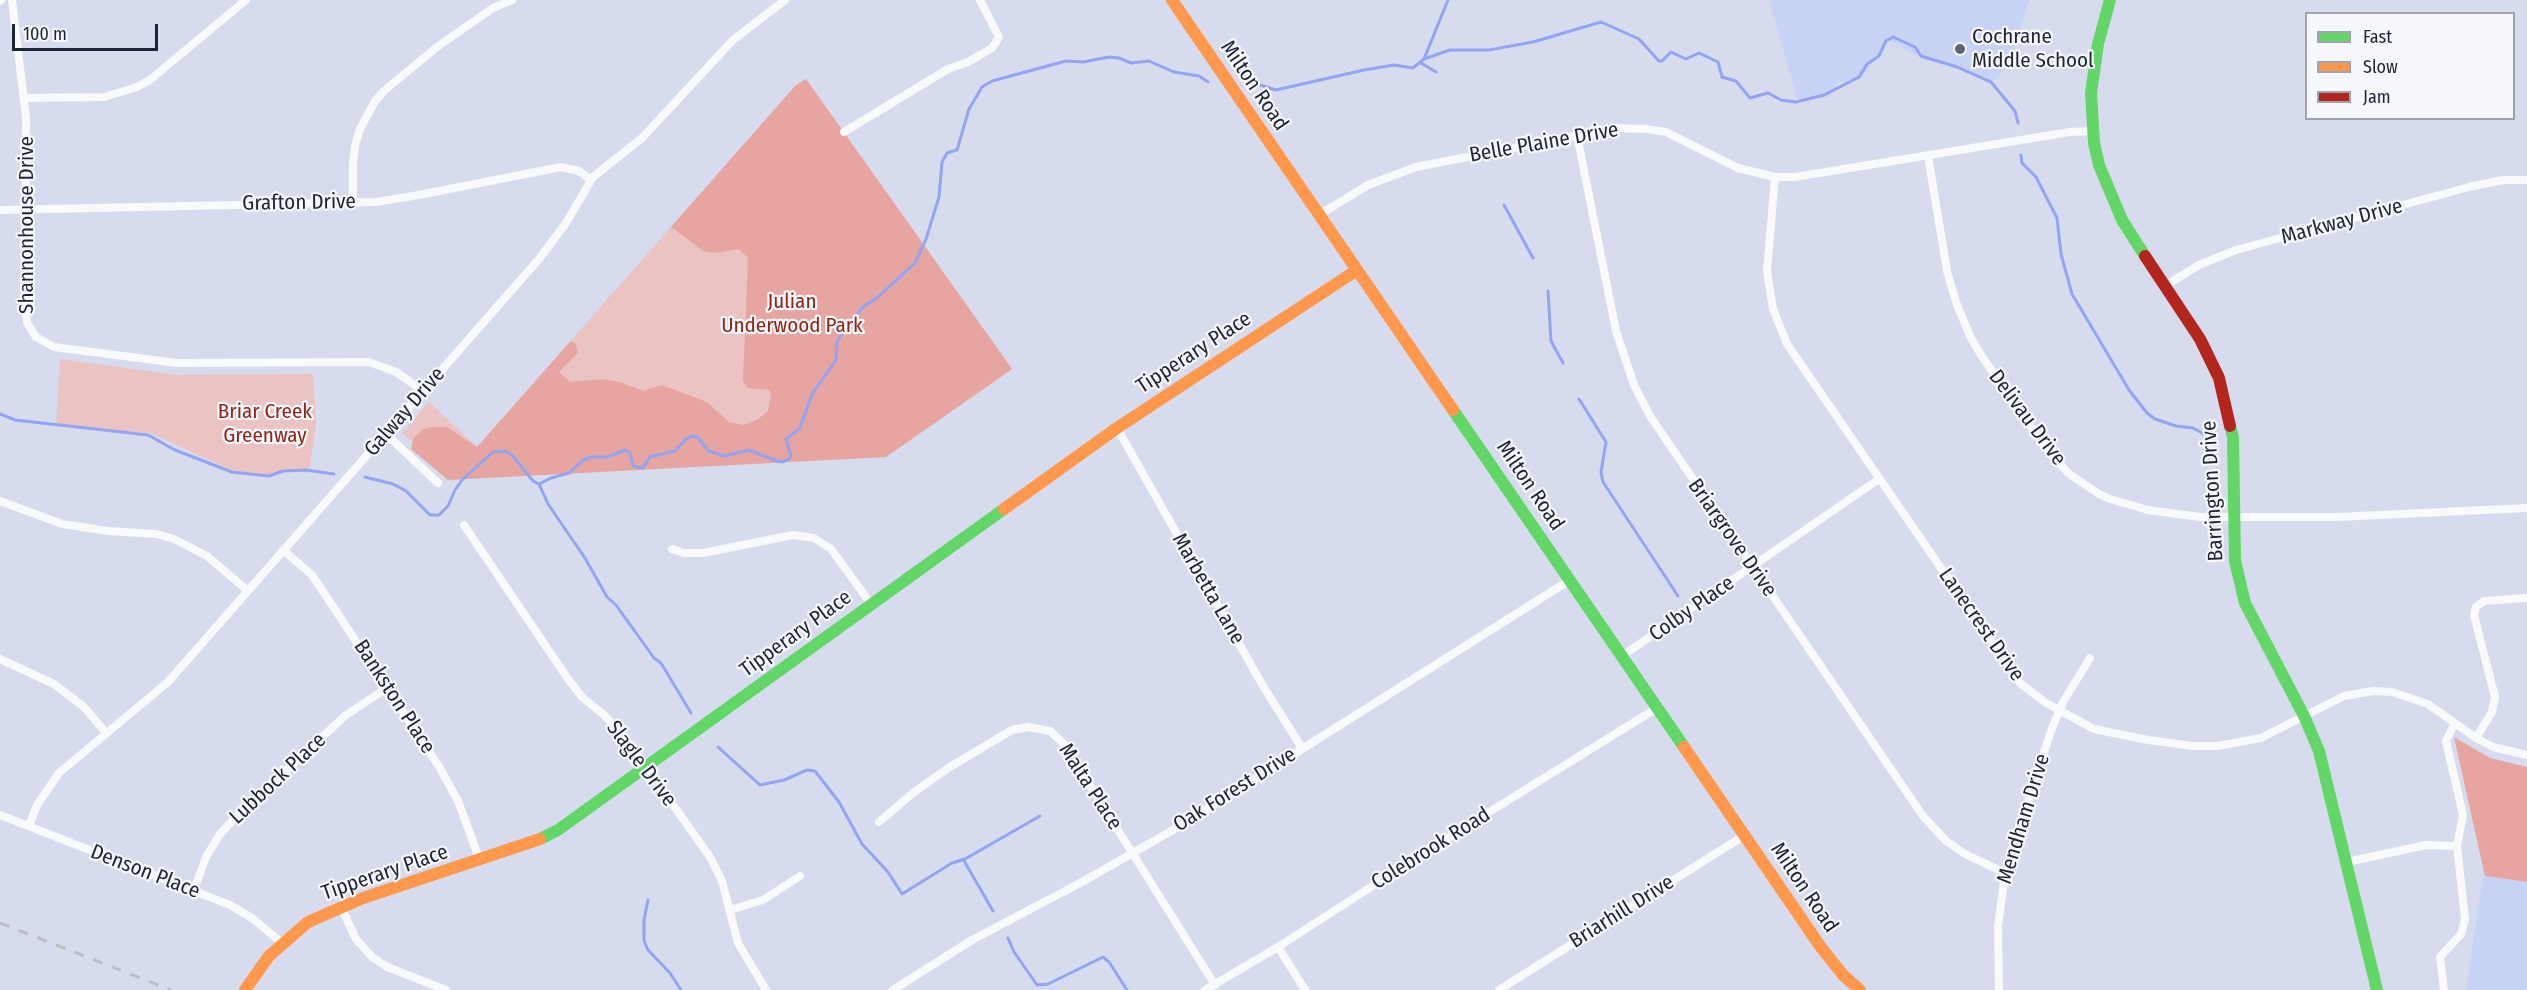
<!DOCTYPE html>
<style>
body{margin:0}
#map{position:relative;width:2527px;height:990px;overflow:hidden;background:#d6dbed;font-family:"Fira Sans Condensed",sans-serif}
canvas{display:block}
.legend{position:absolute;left:2305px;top:12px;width:210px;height:108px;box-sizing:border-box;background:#f6f8fe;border:2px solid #a0a3af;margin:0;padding:8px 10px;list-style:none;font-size:18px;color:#1e2438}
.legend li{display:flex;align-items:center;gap:12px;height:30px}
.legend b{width:30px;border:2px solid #a0a3af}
.scale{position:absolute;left:12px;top:24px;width:146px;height:27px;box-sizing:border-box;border:3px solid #1e2438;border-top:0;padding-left:8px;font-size:18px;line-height:21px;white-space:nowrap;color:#1e2438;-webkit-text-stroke:4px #f6f8fe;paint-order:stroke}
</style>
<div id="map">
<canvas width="2527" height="990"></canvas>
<ul class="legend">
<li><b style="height:8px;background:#63d668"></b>Fast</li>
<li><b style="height:8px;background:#ff974d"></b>Slow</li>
<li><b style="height:8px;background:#b3261e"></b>Jam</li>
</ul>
<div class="scale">100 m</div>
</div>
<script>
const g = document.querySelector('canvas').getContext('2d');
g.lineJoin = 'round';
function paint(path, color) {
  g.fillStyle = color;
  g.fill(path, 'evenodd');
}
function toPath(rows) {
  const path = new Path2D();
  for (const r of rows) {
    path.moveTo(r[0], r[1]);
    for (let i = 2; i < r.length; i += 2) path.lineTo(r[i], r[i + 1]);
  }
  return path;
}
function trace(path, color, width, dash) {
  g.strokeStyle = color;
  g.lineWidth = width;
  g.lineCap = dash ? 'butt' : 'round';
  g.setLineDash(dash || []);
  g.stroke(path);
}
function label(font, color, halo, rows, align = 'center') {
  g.font = font + ' "Fira Sans Condensed",sans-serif';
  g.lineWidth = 4.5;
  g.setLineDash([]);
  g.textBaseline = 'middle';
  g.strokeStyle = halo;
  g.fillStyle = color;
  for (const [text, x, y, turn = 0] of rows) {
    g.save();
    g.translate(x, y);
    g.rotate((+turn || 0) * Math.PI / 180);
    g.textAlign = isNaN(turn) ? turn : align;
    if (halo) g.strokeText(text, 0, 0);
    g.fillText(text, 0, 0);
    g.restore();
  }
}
paint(toPath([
 [1769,0,2029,0,2010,65,1990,84,1944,62,1923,59,1888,40,1861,79,1837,83,1829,97,1798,102],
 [2483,876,2527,882,2527,990,2466,990]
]), '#c8d2f5');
paint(toPath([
 [806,79,1012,369,886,457,431,458,402,433,429,402,477,447,796,85],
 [60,359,177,375,313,374,316,424,309,473,291,469,270,475,231,470,150,433,56,426]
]), '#ebc3c3');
paint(toPath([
 [806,79,1012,369,886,457,448,480,411,449,414,437,424,429,432,427,447,427,477,447,571,341,576,345,578,353,559,372,570,382,603,379,620,382,643,391,662,385,707,402,729,422,743,425,757,420,768,411,771,394,769,390,748,388,743,381,748,258,739,249,716,253,703,251,671,227,796,85],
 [2454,737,2490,758,2527,767,2527,882,2485,876]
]), '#e6a5a1');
trace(toPath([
 [1424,59,1450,50,1489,50,1533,42,1601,22,1639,39,1659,61,1662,61,1671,52,1686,59,1699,53,1718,62,1722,77,1736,81,1750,98,1768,93,1781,100,1796,102,1824,95,1859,77,1867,64,1879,56,1886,41,1893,37,1915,47,1921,56,1957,67,1991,82,2015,111,2018,123],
 [1421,63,1436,72],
 [1254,83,1276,90,1364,70,1394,65,1413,68,1424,59,1448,0],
 [2021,155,2022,163,2036,177,2057,218,2061,254,2072,294,2129,390,2147,413,2155,419,2176,426,2193,428,2213,439],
 [1504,205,1533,258],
 [1548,291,1551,341,1563,363],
 [1579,399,1606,442,1601,472,1603,482,1678,596],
 [0,414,15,420,148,435,175,450,232,472,269,476,283,471,306,470,334,474],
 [365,477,393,484,406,491,430,515,439,515,448,506,455,490,462,480,493,452,505,451,512,455,533,481,539,484,548,504,585,558,607,597,616,605,654,658,661,663,691,713],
 [539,484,551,478,569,473,583,460,591,457,607,457,625,450,630,453,633,466,643,468,650,457,675,451,686,439,693,436,697,437,709,451,725,456,749,450,774,460,782,462,789,459,791,456,786,439,800,428,812,394,836,360,837,342,842,333,863,307,878,297,915,263,926,239,939,197,942,162,947,153,957,150,969,109,982,87,992,81,1066,61,1083,62,1109,57,1119,58,1131,63,1149,61,1174,72,1199,76,1208,82],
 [718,747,760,785,784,780,807,770,815,771,839,802,862,844,888,872,902,894,952,863,965,859,1040,816],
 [963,859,993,911],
 [648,900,644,920,644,941,648,950,670,973,681,990],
 [1008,938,1014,952,1037,985,1048,984,1103,957,1109,962,1127,990]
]), '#93a4f3', 3);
trace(toPath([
 [12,0,26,118,25,301,27,323,36,337,54,347,177,363,369,362,396,372,423,391],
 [0,1,1,0],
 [25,98,104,97,137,87,151,79,246,0],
 [844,132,948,69,968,62,992,48,999,37,980,0],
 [1577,135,1616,331,1634,385,1650,416,1923,816,1946,841,1965,854,2005,873],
 [1928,156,1947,271,1956,302,1970,336,1981,355,2047,450,2068,473,2099,494,2110,499,2148,510,2200,517,2338,517,2527,508],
 [1775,177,1767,271,1773,309,1787,344,2020,683,2046,703,2094,729,2148,740,2192,746,2218,746,2261,738,2344,696,2373,691,2392,692,2428,704,2476,738,2493,747,2527,755],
 [353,202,353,164,355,146,360,129,375,101,385,90,437,47,493,8,512,0],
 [0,210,376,202,419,195,561,167,579,171,591,180],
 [1319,215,1368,185,1416,167,1615,128,1647,129,1666,132,1738,168,1775,177,1795,177,2070,132,2093,131],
 [2165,286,2199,265,2236,250,2469,187,2503,180,2527,180],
 [1117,428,1263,686,1302,748],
 [386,434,438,483],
 [0,501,62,524,108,531,156,534,174,539,207,556,248,591],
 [464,525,568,679,582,697,604,715,625,737,710,857,722,881,738,943,766,990],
 [672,549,684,553,703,553,793,535,814,538,831,549,871,604],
 [283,550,312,575,440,768,458,801,480,861],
 [1622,656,1879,479],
 [0,659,54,684,84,707,106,733],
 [2476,738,2492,712,2495,697,2474,615,2476,607,2484,601,2527,598],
 [0,815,230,905,252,918,282,943],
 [879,822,913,793,948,768,1012,730,1028,727,1050,731,1064,744,1215,985],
 [29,826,37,805,59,773,168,682,539,259,566,223,593,177,642,138,733,40,785,0],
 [2347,862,2426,845,2457,846],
 [194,890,206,857,220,834,235,818,346,715,387,688],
 [341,907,356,939,372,957,387,967,446,990],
 [730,910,763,900,800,876],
 [1278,947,1305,990],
 [893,990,972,940,1082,882,1180,826,1570,580],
 [1205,990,1278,947,1436,845,1657,708],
 [1499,990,1745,835],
 [1999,990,1998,927,2005,873,2051,731,2063,702,2090,658],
 [2444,990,2440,957,2461,934,2465,919,2457,846,2463,815,2446,741,2455,723]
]), '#f9fafc', 8);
trace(toPath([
 [2110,0,2098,44,2091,93,2094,143,2099,165,2122,220,2145,256],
 [1453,410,1684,747],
 [2230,426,2233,437,2235,561,2245,603,2304,716,2319,751,2377,990],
 [540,839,558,830,1004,509]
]), '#63d668', 12);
trace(toPath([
 [1172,0,1453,410],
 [1004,509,1117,428,1357,270],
 [1684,747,1820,946,1843,975,1860,990],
 [245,990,269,956,308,922,363,898,540,839]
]), '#ff974d', 12);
trace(toPath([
 [2145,256,2200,339,2219,378,2230,426]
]), '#b3261e', 12);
trace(toPath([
 [0,923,171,990]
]), '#bcbdc2', 3, [10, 10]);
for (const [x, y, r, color] of [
 [1960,49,6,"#5e6477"]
]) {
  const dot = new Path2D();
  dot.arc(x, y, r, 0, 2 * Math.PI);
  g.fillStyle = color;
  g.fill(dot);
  trace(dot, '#f6f8fe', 2);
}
label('21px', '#1e2438', '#f6f8fe', [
 ["Cochrane",1972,37],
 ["Middle School",1972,61]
], 'left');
label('21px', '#1e2438', '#f6f8fe', [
 ["Milton Road",1254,86,56],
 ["Belle Plaine Drive",1544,143,-10],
 ["Grafton Drive",299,203,-1],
 ["Markway Drive",2342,222,-15],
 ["Shannonhouse Drive",27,225,-90],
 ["Tipperary Place",1194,353,-33],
 ["Galway Drive",405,412,-49],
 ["Delivau Drive",2027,418,53],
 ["Milton Road",1530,486,56],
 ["Barrington Drive",2213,491,-93],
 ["Briargrove Drive",1732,538,55],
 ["Marbetta Lane",1208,589,60],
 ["Colby Place",1692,609,-35],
 ["Lanecrest Drive",1981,625,55],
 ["Tipperary Place",796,634,-36],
 ["Bankston Place",394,697,57],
 ["Slagle Drive",641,764,53],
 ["Lubbock Place",278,779,-43],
 ["Malta Place",1090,787,57],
 ["Oak Forest Drive",1235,790,-32],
 ["Mendham Drive",2024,819,-73],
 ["Colebrook Road",1431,849,-32],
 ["Denson Place",145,872,21],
 ["Tipperary Place",385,873,-19],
 ["Milton Road",1804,888,56],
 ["Briarhill Drive",1622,912,-32]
]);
label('21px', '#922513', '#f6f8fe', [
 ["Julian",792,302],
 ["Underwood Park",792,326],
 ["Briar Creek",265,412],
 ["Greenway",265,436]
]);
</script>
